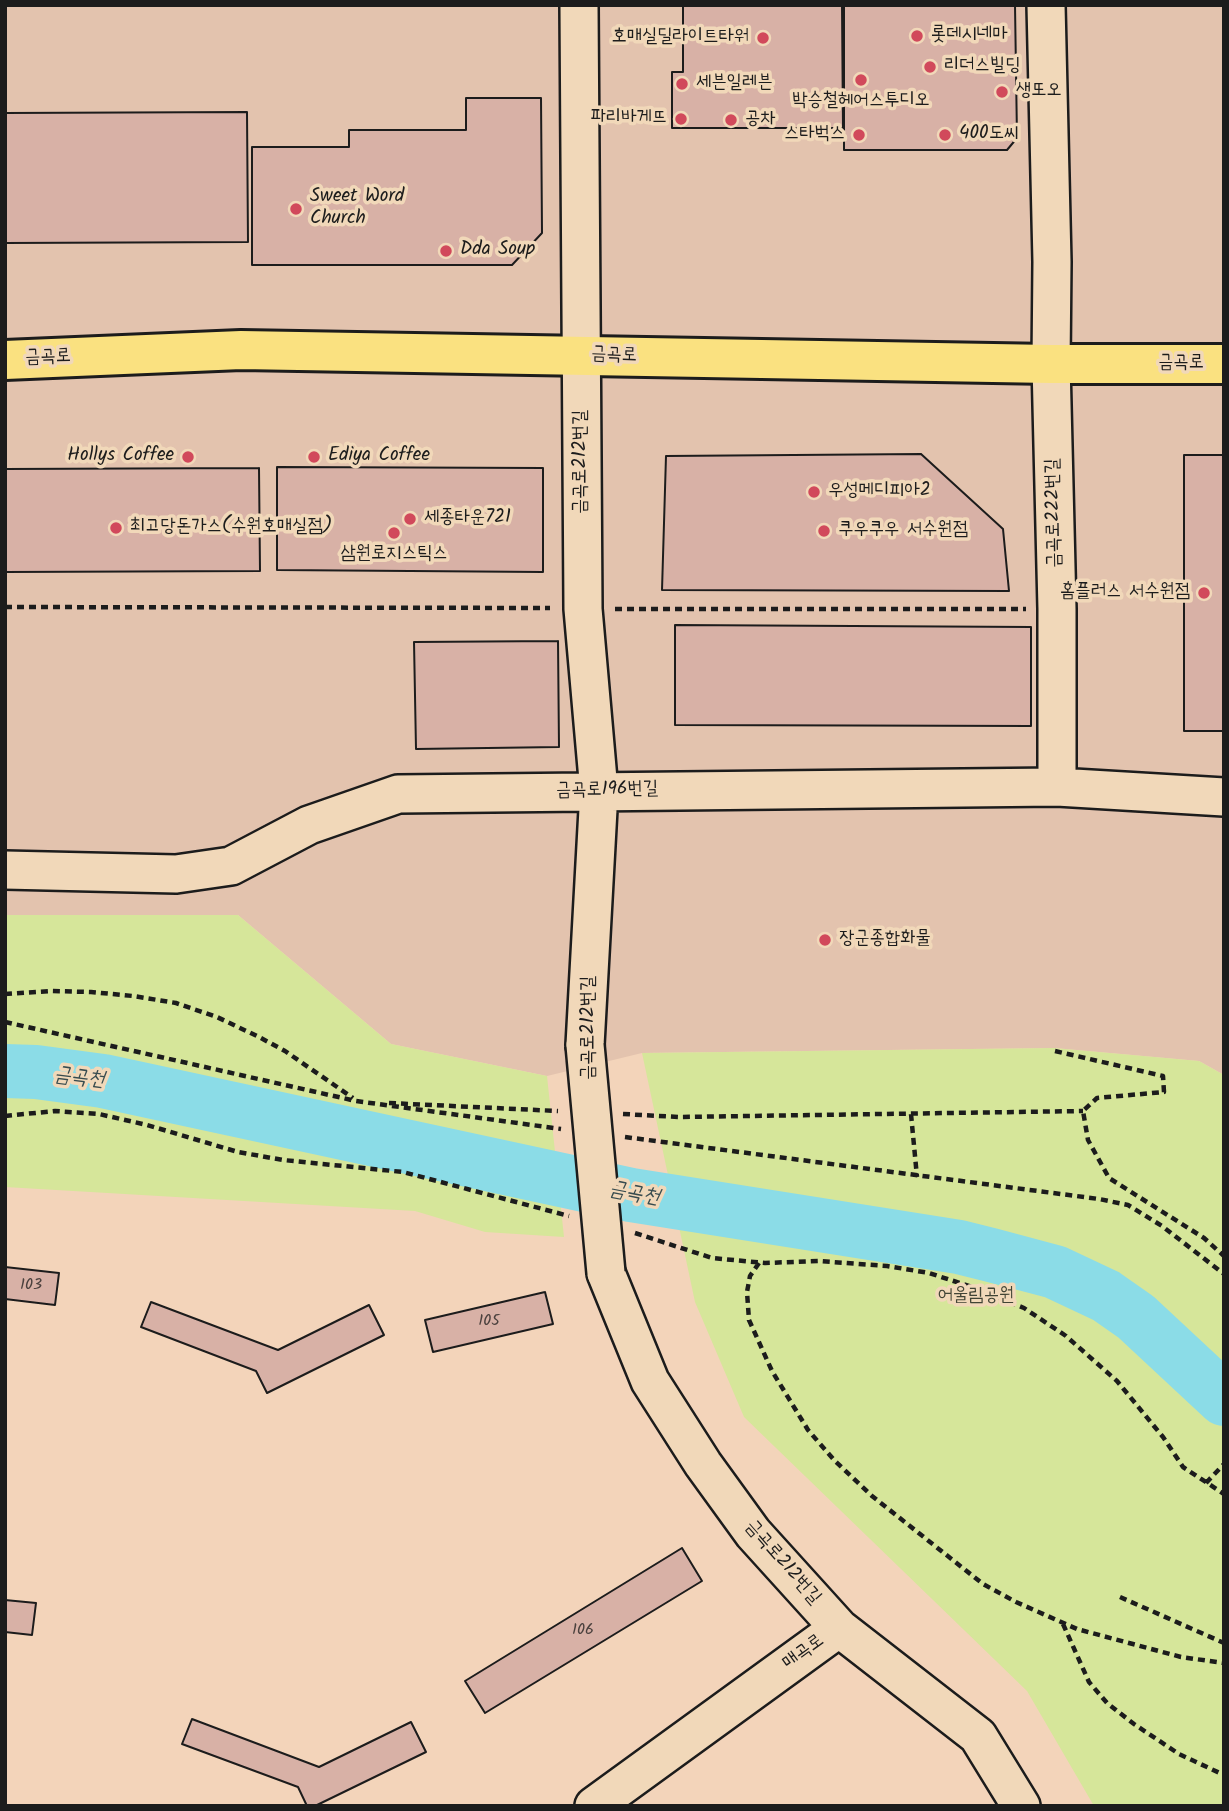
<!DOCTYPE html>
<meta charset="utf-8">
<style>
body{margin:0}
#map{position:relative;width:1229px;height:1811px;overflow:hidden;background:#f3d4ba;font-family:Kalam,sans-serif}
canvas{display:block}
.frame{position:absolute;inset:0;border:7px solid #1c1c1c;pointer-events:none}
</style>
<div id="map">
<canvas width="1229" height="1811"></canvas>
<div class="frame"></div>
</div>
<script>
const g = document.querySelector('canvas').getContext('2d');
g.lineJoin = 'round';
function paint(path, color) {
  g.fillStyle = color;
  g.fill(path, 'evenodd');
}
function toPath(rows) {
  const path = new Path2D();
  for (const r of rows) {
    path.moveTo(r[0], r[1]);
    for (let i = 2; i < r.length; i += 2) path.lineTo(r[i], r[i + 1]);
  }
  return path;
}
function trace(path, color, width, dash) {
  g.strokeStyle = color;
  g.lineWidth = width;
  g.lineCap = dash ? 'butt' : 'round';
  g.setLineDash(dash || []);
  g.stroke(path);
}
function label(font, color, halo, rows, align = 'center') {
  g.font = font + ' Kalam,"Poor Story",sans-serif';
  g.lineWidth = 7;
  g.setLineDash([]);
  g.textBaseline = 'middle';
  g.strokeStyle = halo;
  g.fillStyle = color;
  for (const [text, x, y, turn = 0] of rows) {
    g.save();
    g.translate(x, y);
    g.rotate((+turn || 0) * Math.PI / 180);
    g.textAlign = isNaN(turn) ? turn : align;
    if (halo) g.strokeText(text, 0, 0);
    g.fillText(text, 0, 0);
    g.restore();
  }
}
paint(toPath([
 [5,5,1224,5,1224,1075,1199,1061,1054,1048,642,1053,547,1076,391,1044,238,915,5,915]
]), '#e3c3ae');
paint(toPath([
 [5,915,238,915,391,1044,547,1076,564,1237,485,1232,415,1211,5,1187],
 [1054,1048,1199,1061,1224,1075,1224,1806,1094,1806,1027,1691,744,1417,695,1302,642,1053]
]), '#d6e69a');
trace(toPath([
 [5,1071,36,1072,103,1081,631,1195,959,1247,991,1255,1055,1272,1106,1296,1136,1317,1224,1399]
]), '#8bdce7', 54);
const building = toPath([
 [683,5,842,5,843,128,672,128,672,72,683,72,683,5],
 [844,5,1015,5,1017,138,1007,150,844,150,844,5],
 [466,98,541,98,542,233,512,265,252,265,252,147,349,147,349,130,466,130,466,98],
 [247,112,248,242,5,243,5,113,247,112],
 [921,454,1003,529,1009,591,662,590,666,456,921,454],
 [1184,455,1224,455,1224,731,1184,731,1184,455],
 [277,467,543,468,543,572,277,570,277,467],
 [259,468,260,571,5,572,5,469,259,468],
 [675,625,1031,627,1031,726,675,725,675,625],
 [558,641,559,747,416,749,414,642,558,641],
 [5,1267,59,1273,55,1305,5,1299,5,1267],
 [545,1292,553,1324,433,1352,425,1320,545,1292],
 [151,1302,278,1350,369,1305,384,1335,267,1393,256,1371,141,1327,151,1302],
 [682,1548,702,1581,485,1713,465,1681,682,1548],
 [5,1600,36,1603,32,1635,5,1632,5,1600],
 [192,1719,319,1767,411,1722,426,1752,315,1806,307,1806,298,1787,182,1744,192,1719]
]);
paint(building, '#d8b1a6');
trace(building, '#1c1c1c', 2);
const minor = toPath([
 [579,5,583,609,599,791,585,1045],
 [1046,5,1052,262,1051,364,1057,609,1057,787],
 [5,870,176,874,231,866,309,825,398,794,1057,787,1224,797],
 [606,1273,650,1381,703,1464,753,1533,839,1628,978,1736,1021,1806],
 [594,1806,839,1628]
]);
const major = toPath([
 [5,360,241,350,1051,364,1224,364]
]);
trace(minor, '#1c1c1c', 42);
trace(major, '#1c1c1c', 44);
trace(toPath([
 [5,607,550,608],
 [615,609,1026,609],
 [5,994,51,991,91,992,133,996,176,1003,217,1017,259,1037,285,1051,353,1098],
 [5,1022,356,1101,561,1129],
 [1055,1051,1163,1076,1164,1092,1097,1098,1083,1111,1088,1140,1109,1178,1204,1238,1224,1256],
 [389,1103,558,1111],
 [623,1114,680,1117,1083,1111],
 [911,1114,917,1177],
 [5,1116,55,1111,99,1114,147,1125,238,1152,283,1160,403,1172,569,1216],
 [625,1137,1099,1199,1128,1205,1162,1226,1224,1274],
 [635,1233,712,1258,765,1263,818,1261,887,1266,929,1273,975,1288,1024,1308,1066,1336,1117,1381,1163,1437,1183,1467,1224,1494],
 [759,1263,750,1276,747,1292,749,1320,772,1371,808,1430,835,1461,872,1496,983,1584,1016,1602,1077,1629,1181,1657,1224,1663],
 [1206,1483,1224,1464],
 [1120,1597,1224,1643],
 [1063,1624,1089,1682,1107,1703,1134,1724,1179,1754,1224,1775]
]), '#1c1c1c', 4.5, [7, 5]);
trace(minor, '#f1d8b9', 37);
trace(major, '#fae180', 38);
const minorBridge = toPath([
 [585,1045,606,1273]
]);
trace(minorBridge, '#1c1c1c', 42, []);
trace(minorBridge, '#f1d8b9', 37);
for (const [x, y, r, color] of [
 [917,36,7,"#d1495b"],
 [763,38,7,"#d1495b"],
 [930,67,7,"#d1495b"],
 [861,80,7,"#d1495b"],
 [682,84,7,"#d1495b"],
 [1002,92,7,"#d1495b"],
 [681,119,7,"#d1495b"],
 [731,120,7,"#d1495b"],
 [859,135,7,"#d1495b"],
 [945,135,7,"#d1495b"],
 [296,209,7,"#d1495b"],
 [446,251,7,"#d1495b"],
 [188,457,7,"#d1495b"],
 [314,457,7,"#d1495b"],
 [814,492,7,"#d1495b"],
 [410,519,7,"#d1495b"],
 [116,528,7,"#d1495b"],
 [824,531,7,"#d1495b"],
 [394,533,7,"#d1495b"],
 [1204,593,7,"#d1495b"],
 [825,940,7,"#d1495b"]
]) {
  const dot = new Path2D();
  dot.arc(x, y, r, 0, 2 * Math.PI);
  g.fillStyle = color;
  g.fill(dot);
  trace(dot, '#f1d8b9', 2.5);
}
label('16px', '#4b413e', null, [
 ["103",31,1286],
 ["105",489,1322],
 ["106",583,1631]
]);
label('19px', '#1c1c1c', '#f1d8b9', [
 ["롯데시네마",931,36],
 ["호매실딜라이트타워",749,38,"right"],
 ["리더스빌딩",944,67],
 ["세븐일레븐",696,84],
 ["생또오",1016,92],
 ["박승철헤어스투디오",861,102,"center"],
 ["파리바게뜨",667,119,"right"],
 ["공차",745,120],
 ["스타벅스",845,135,"right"],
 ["400도씨",959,135],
 ["Sweet Word",310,198],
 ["Church",310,220],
 ["Dda Soup",460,251],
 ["Hollys Coffee",174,457,"right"],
 ["Ediya Coffee",328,457],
 ["우성메디피아2",828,492],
 ["세종타운721",424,519],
 ["최고당돈가스(수원호매실점)",130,528],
 ["쿠우쿠우 서수원점",838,531],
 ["삼원로지스틱스",394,555,"center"],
 ["홈플러스 서수원점",1190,593,"right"],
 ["장군종합화물",839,940]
], 'left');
label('19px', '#1c1c1c', '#f1d8b9', [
 ["금곡로",614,356,2],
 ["금곡로",48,358,-2],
 ["금곡로",1181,364],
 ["금곡로212번길",582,462,-90],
 ["금곡로222번길",1055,513,-91],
 ["금곡로196번길",607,791,-1],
 ["금곡로212번길",590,1028,-90],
 ["금곡로212번길",782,1563,49],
 ["매곡로",804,1653,-36]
]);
label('19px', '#414435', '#f1d8b9', [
 ["어울림공원",976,1297]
]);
label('italic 21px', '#384c4f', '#f1d8b9', [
 ["금곡천",79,1079,7],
 ["금곡천",634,1195,11]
]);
</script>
